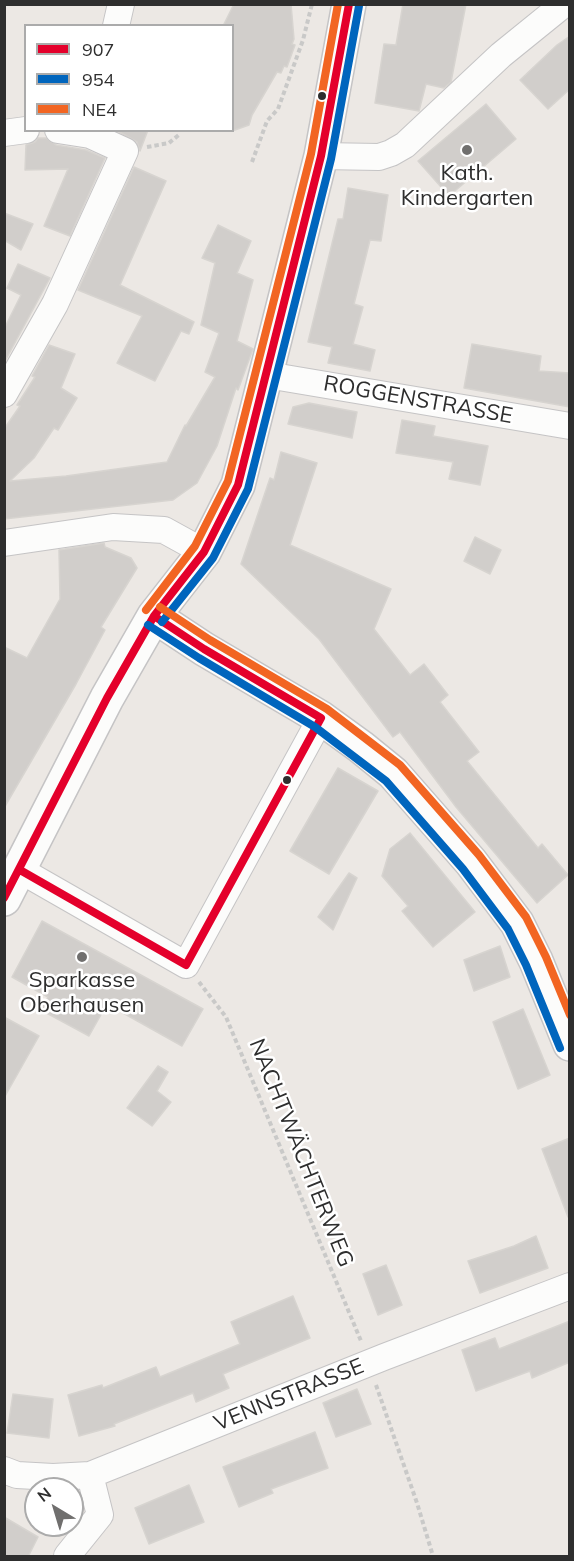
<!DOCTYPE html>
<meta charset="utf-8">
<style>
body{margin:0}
#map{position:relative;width:574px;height:1561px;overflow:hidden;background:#ece8e4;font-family:Mulish,sans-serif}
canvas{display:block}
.frame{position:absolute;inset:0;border:6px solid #2e2e2e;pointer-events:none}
.legend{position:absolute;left:24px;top:24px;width:210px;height:108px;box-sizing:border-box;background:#fff;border:2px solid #ababab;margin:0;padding:8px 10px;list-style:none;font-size:18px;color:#2e2e2e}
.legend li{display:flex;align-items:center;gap:12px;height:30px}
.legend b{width:30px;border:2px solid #ababab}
.north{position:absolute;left:24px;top:1477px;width:60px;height:60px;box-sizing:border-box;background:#fff;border:2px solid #ababab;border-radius:50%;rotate:322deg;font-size:16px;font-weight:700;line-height:24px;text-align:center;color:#2e2e2e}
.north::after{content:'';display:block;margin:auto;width:21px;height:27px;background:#706f6e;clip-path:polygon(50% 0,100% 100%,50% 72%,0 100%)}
</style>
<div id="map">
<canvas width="574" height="1561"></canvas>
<div class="frame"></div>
<ul class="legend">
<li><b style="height:8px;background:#e4002b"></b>907</li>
<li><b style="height:8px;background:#0065bd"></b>954</li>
<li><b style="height:8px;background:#f26522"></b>NE4</li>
</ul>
<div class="north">N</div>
</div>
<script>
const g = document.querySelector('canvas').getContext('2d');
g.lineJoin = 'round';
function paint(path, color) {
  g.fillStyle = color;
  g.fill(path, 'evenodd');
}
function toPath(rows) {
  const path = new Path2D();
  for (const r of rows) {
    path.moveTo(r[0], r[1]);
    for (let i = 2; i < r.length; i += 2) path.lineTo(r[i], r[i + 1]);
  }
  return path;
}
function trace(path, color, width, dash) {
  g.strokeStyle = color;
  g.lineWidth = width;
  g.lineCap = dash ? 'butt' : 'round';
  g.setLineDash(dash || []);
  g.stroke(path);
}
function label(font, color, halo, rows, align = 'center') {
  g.font = font + ' Mulish,sans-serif';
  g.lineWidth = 5;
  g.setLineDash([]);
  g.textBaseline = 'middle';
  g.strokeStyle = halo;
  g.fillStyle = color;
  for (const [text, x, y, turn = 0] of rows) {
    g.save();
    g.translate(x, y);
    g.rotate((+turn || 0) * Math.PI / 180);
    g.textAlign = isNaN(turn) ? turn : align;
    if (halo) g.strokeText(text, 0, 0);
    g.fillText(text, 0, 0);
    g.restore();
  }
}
const building = toPath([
 [234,4,291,4,294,39,292,44,295,45,287,67,284,66,281,73,277,72,252,115,249,125,232,131,232,26,223,26,234,4],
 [403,4,466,4,451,82,444,88,426,84,419,111,375,103,384,44,396,45,403,4],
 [570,36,570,89,548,109,520,80,557,45,570,36],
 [486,104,516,139,449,196,418,161,486,104],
 [116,130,148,130,140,151,137,142,116,130],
 [38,138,46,138,56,145,86,150,105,158,70,236,44,226,68,169,25,170,26,145,35,142,38,138],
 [134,167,166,181,120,285,194,322,189,334,181,331,155,381,117,363,142,316,78,290,134,167],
 [348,188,388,195,381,241,370,240,354,304,363,307,353,344,375,350,370,371,328,363,332,347,308,342,338,219,343,219,348,188],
 [4,213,33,224,21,250,4,240,4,213],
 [218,225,251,241,237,273,253,280,237,341,253,349,238,390,236,388,217,446,197,483,173,500,4,519,4,429,20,406,17,405,35,377,32,376,49,345,75,354,61,388,77,398,58,430,54,428,34,458,10,481,66,476,167,462,185,425,186,426,215,377,205,372,219,333,201,325,215,263,202,258,218,225],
 [18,264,50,278,4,363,4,329,21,295,7,288,18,264],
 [472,344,541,356,539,371,570,373,570,407,464,388,472,344],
 [309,403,357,412,352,438,288,424,293,407,309,403],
 [402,420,435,426,433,436,488,446,480,485,449,479,453,462,396,453,402,420],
 [281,452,317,463,290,545,391,589,374,629,410,675,424,664,448,695,440,702,479,752,467,761,538,848,542,844,568,875,537,903,456,807,400,732,393,737,319,639,241,564,270,478,274,480,281,452],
 [475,537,501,550,490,574,464,561,475,537],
 [104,543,105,547,131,558,137,568,101,627,105,630,76,684,4,808,4,647,27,658,60,599,59,550,104,543],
 [338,768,378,791,329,874,290,851,338,768],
 [410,833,475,912,433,947,402,911,408,906,382,876,390,849,410,833],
 [349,873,357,878,333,930,318,917,349,873],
 [42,921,203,1009,182,1046,107,1004,89,1036,41,1010,48,997,12,977,42,921],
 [500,946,510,977,474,991,464,960,500,946],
 [523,1009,550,1075,518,1089,493,1022,523,1009],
 [4,1017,39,1036,4,1098,4,1017],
 [158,1066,168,1072,157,1091,171,1102,152,1126,127,1108,158,1066],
 [570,1138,570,1216,568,1217,542,1149,570,1138],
 [536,1236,548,1268,480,1293,468,1261,514,1246,536,1236],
 [386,1265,402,1305,378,1315,363,1274,386,1265],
 [293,1296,310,1338,223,1374,229,1388,196,1402,193,1393,114,1424,115,1426,79,1436,68,1395,102,1385,103,1388,156,1367,160,1377,240,1344,231,1322,293,1296],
 [570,1321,570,1362,532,1378,530,1371,476,1391,462,1350,495,1338,499,1349,570,1321],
 [357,1389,371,1424,336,1437,323,1403,357,1389],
 [13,1394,53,1399,49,1438,7,1433,13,1394],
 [315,1432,328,1468,271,1489,273,1493,239,1507,223,1467,315,1432],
 [189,1485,204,1522,149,1544,135,1508,189,1485],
 [4,1517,38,1537,28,1557,4,1557,4,1517]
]);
paint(building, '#d1cecb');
trace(building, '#d7d4d0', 1.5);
const minor = toPath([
 [116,26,121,4],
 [4,133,26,130],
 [321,156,379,157,391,153,405,145,501,55,564,4],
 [267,375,570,426],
 [4,394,55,304,125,151,90,135,58,130],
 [4,543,113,527,164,530,204,552],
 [20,870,186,965,321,718],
 [4,1470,17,1475,53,1477,90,1475,384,1357,570,1286],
 [67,1556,100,1515,90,1475]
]);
const secondary = toPath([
 [154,616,204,649,321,718,361,747,393,773,471,862,517,923,536,961,570,1044],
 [4,899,107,698,154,616,204,552,238,485,321,156,349,4]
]);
trace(minor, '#c5c4c5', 28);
trace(secondary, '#c5c4c5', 36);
trace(toPath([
 [147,147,169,143,180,134],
 [252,162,267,121,278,109,303,40,312,4],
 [199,982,226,1017,361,1341],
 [376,1385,417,1503,433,1556]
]), '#c9c9c8', 4, [4.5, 3]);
trace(minor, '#fcfcfb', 26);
trace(secondary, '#fcfcfb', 33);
trace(toPath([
 [154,616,204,649,321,718],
 [20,870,186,965,321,718],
 [4,898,107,698,154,616,204,552,238,485,321,156,349,4]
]), '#e4002b', 8);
trace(toPath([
 [162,622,213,558,248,489,331,159,359,6],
 [148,625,199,658,315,727,386,781,463,869,508,929,526,965,560,1048]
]), '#0065bd', 8);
trace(toPath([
 [160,607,210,640,327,709,400,765,479,855,526,917,546,957,570,1015],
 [146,610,195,546,228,481,311,154,338,4]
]), '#f26522', 8);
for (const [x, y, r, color] of [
 [322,96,5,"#2e2e2e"],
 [467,150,6,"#706f6e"],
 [287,780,5,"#2e2e2e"],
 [82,957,6,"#706f6e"]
]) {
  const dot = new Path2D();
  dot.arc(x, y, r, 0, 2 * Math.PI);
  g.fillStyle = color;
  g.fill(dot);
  trace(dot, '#fff', 2);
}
label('22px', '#2e2e2e', '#fff', [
 ["Kath.",467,173],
 ["Kindergarten",467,198],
 ["Sparkasse",82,980],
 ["Oberhausen",82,1005]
]);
label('22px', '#2e2e2e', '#fff', [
 ["ROGGENSTRASSE",418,400,10],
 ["NACHTWÄCHTERWEG",301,1153,68],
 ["VENNSTRASSE",289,1395,-22]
]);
</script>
